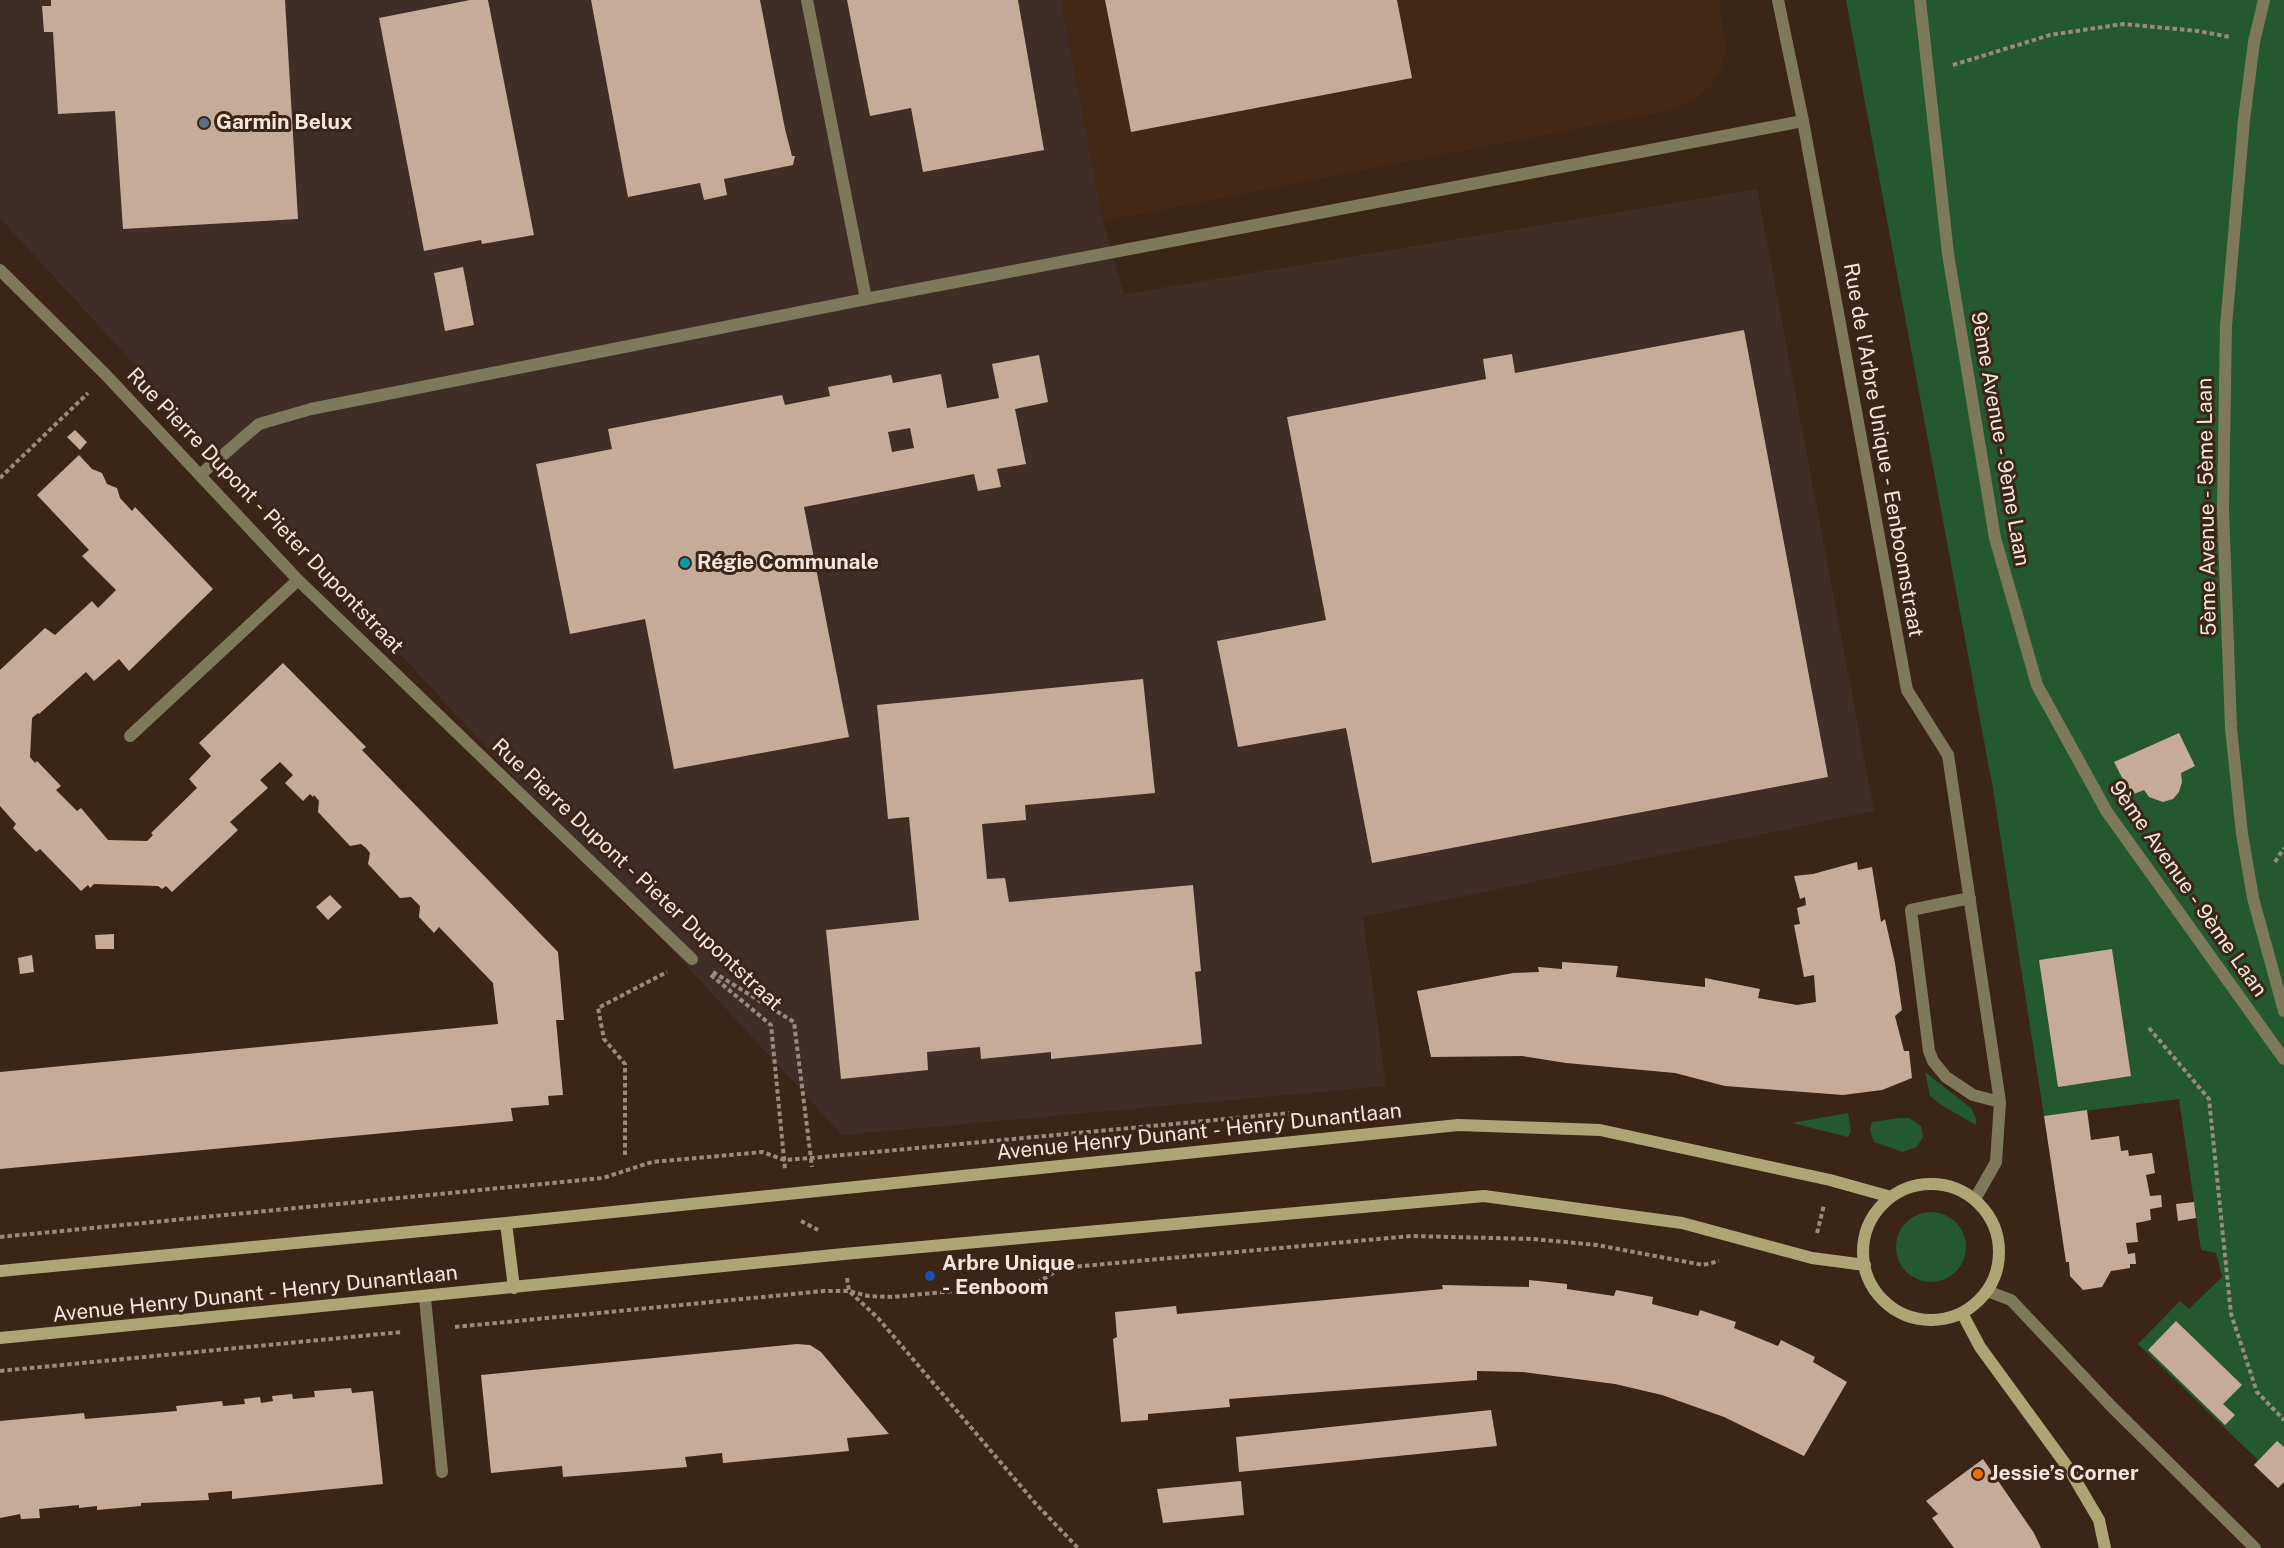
<!DOCTYPE html>
<meta charset="utf-8">
<style>
body{margin:0}
canvas{display:block;background:#3a2516}
</style>
<canvas width="2284" height="1548"></canvas>
<script>
const g = document.querySelector('canvas').getContext('2d');
g.lineJoin = 'round';
function paint(path, color) {
  g.fillStyle = color;
  g.fill(path, 'evenodd');
}
function toPath(rows) {
  const path = new Path2D();
  for (const r of rows) {
    if (r.length === 3) {
      path.moveTo(r[0] + r[2], r[1]);
      path.arc(r[0], r[1], r[2], 0, 2 * Math.PI);
      continue;
    }
    path.moveTo(r[0], r[1]);
    for (let i = 2; i < r.length; i += 2) path.lineTo(r[i], r[i + 1]);
  }
  return path;
}
function trace(path, color, width, dash) {
  g.strokeStyle = color;
  g.lineWidth = width;
  g.lineCap = dash ? 'butt' : 'round';
  g.setLineDash(dash || []);
  g.stroke(path);
}
function label(font, color, halo, rows, align = 'center') {
  g.font = font + ' "Public Sans",sans-serif';
  g.lineWidth = 6;
  g.setLineDash([]);
  g.textBaseline = 'middle';
  g.strokeStyle = halo;
  g.fillStyle = color;
  for (const [text, x, y, turn = 0] of rows) {
    g.save();
    g.translate(x, y);
    g.rotate((+turn || 0) * Math.PI / 180);
    g.textAlign = isNaN(turn) ? turn : align;
    if (halo) g.strokeText(text, 0, 0);
    g.fillText(text, 0, 0);
    g.restore();
  }
}
paint(toPath([
 [0,0,1061,0,1103,221,1124,294,1757,189,1874,811,1363,917,1386,1086,842,1135,0,218]
]), '#402d26');
paint(toPath([
 [1061,0,1719,0,1726,49,1720,72,1712,84,1695,100,1667,111,1103,221]
]), '#432915');
paint(toPath([
 [1846,0,2284,0,2284,1482,2278,1488,2254,1465,2258,1460,2138,1344,2180,1301,2189,1309,2222,1277,2216,1253,2201,1250,2179,1099,2044,1116,1993,789],
 [1925,1072,1971,1108,1976,1118,1976,1125,1941,1105,1930,1096],
 [1848,1113,1851,1132,1848,1137,1792,1123],
 [1900,1118,1909,1118,1921,1126,1923,1137,1917,1147,1903,1152,1874,1142,1870,1130,1872,1122],
 [1931,1247,35]
]), '#24582e');
paint(toPath([
 [51,0,285,0,298,219,123,229,115,111,58,114,53,32,44,32,42,6,51,6],
 [470,0,488,0,534,235,482,244,481,240,424,251,379,18],
 [591,0,760,0,785,129,792,156,795,156,793,165,724,179,727,195,704,200,700,183,628,197],
 [847,0,1018,0,1044,150,923,172,911,108,870,116],
 [1105,0,1397,0,1412,78,1131,132],
 [463,267,474,325,445,331,434,273],
 [1744,330,1828,777,1372,863,1346,728,1238,747,1217,641,1326,620,1287,417,1486,379,1483,359,1512,354,1515,373],
 [1039,355,1048,402,1015,409,1026,464,997,469,1001,487,978,491,974,474,804,507,849,737,674,769,645,619,570,634,536,464,612,449,608,429,782,395,785,405,830,396,828,387,891,375,893,383,941,374,947,408,999,398,992,364],
 [910,428,914,448,892,452,888,432],
 [75,430,87,442,80,450,67,437],
 [79,455,92,469,102,473,107,484,117,488,120,498,132,511,135,507,213,589,129,671,119,659,94,681,86,672,39,714,38,713,32,718,30,757,35,763,37,761,61,786,56,790,77,811,81,808,108,840,147,841,153,835,151,833,197,788,189,779,211,756,199,743,283,663,366,747,362,750,558,952,564,1020,556,1020,563,1095,548,1096,549,1105,511,1108,513,1121,0,1169,0,1072,498,1024,493,983,439,927,434,933,419,917,420,906,411,897,400,898,368,864,370,853,366,848,361,844,350,846,318,812,319,801,314,795,313,797,310,794,303,801,285,783,293,775,280,762,260,780,268,788,230,822,238,830,172,892,166,886,162,889,158,886,94,884,90,888,88,885,81,891,40,849,36,852,13,828,16,824,0,806,0,670,45,628,55,635,92,601,98,608,116,590,82,556,89,550,37,495],
 [1143,679,1155,793,1025,805,1026,820,982,824,987,879,1005,878,1009,902,1193,885,1201,971,1195,972,1202,1044,1051,1059,1051,1052,981,1059,980,1047,927,1052,928,1070,841,1079,826,930,919,920,909,817,888,819,877,705],
 [2179,733,2195,766,2181,773,2182,782,2179,792,2173,799,2163,802,2149,797,2144,790,2131,795,2114,762],
 [1857,862,1858,870,1872,867,1881,922,1885,919,1895,963,1902,1010,1895,1016,1904,1051,1909,1051,1912,1078,1882,1090,1843,1095,1725,1086,1675,1073,1566,1063,1522,1056,1431,1057,1417,991,1513,973,1539,972,1538,967,1562,969,1562,962,1618,966,1616,977,1705,987,1705,978,1760,989,1758,998,1797,1005,1816,1002,1814,975,1804,977,1794,925,1800,924,1797,908,1806,905,1805,897,1800,899,1794,876,1813,874],
 [330,895,342,907,328,920,316,907],
 [114,934,114,949,96,949,95,935],
 [2112,949,2131,1076,2058,1087,2039,960],
 [32,955,34,972,20,974,18,958],
 [2087,1110,2091,1140,2119,1136,2121,1151,2128,1150,2129,1156,2152,1153,2155,1173,2146,1175,2150,1196,2161,1195,2162,1207,2150,1209,2151,1220,2136,1223,2138,1242,2126,1243,2128,1254,2135,1253,2136,1264,2130,1264,2130,1268,2111,1271,2102,1287,2083,1290,2070,1276,2069,1262,2066,1262,2044,1116],
 [2194,1202,2196,1218,2178,1221,2176,1204],
 [1529,1280,1567,1284,1567,1289,1614,1296,1616,1290,1653,1297,1652,1304,1698,1316,1700,1310,1736,1322,1734,1328,1778,1346,1781,1340,1815,1357,1813,1362,1847,1382,1804,1456,1724,1417,1662,1395,1615,1384,1523,1372,1477,1371,1477,1380,1229,1399,1230,1407,1148,1414,1148,1420,1121,1422,1113,1339,1117,1337,1115,1312,1176,1306,1177,1314,1443,1289,1442,1285,1529,1287],
 [2176,1321,2242,1385,2223,1404,2235,1415,2225,1425,2148,1350],
 [797,1344,810,1345,821,1352,889,1434,847,1438,849,1451,723,1463,722,1453,685,1457,687,1467,563,1477,562,1466,491,1473,481,1375],
 [351,1388,352,1393,373,1391,383,1484,232,1499,232,1491,208,1493,209,1500,141,1503,141,1506,97,1510,97,1506,79,1508,79,1505,39,1509,40,1518,21,1519,20,1514,0,1518,0,1421,84,1413,85,1419,177,1411,176,1406,222,1401,223,1406,245,1404,244,1399,260,1397,261,1403,273,1401,272,1396,292,1394,293,1399,315,1397,314,1391],
 [1491,1410,1497,1446,1239,1472,1236,1437],
 [2277,1441,2284,1447,2284,1482,2278,1488,2254,1465],
 [1983,1459,2034,1533,2041,1548,1954,1548,1932,1518,1938,1514,1926,1501],
 [1241,1481,1244,1515,1163,1523,1157,1489]
]), '#c6ab99');
trace(toPath([
 [1953,65,2050,35,2123,24,2198,31,2230,37],
 [0,478,88,393],
 [2275,862,2284,848],
 [713,972,794,1022,812,1167],
 [711,975,771,1025,785,1169],
 [2149,1028,2209,1099,2231,1314,2257,1392,2284,1420],
 [625,1155,625,1064,604,1039,598,1008,667,972],
 [801,1221,818,1230],
 [1817,1233,1824,1205],
 [0,1237,603,1178,652,1162,763,1152,784,1160,811,1158,1290,1113],
 [847,1278,849,1291,878,1318,1036,1504,1078,1548],
 [455,1327,824,1291,849,1291,868,1296,892,1297,1037,1283,1061,1268,1411,1236,1533,1239,1597,1245,1703,1265,1719,1261],
 [0,1371,402,1332]
]), '#9a897d', 4, [4.5, 3]);
trace(toPath([
 [807,0,866,299],
 [1987,1291,2011,1300,2112,1407,2255,1548],
 [425,1298,442,1472]
]), '#7f795b', 12);
trace(toPath([
 [1778,0,1803,121,1907,690,1948,755,2000,1102,1996,1162,1975,1199],
 [1920,0,1948,254,1995,538,2037,685,2107,812,2284,1059],
 [2264,0,2254,42,2244,120,2226,326,2223,509,2231,728,2242,834,2253,898,2284,1011],
 [0,270,106,375,298,580,692,959],
 [201,474,259,424,311,409,866,299,1803,121],
 [130,736,298,580],
 [1970,898,1911,910,1929,1051,1933,1061,1946,1077,1973,1095,2000,1102]
]), '#7f795b', 12);
trace(toPath([
 [1931,1252,68],
 [506,1223,514,1288],
 [0,1271,506,1223,1458,1125,1600,1130,1830,1180,1891,1197],
 [1962,1313,1980,1347,2069,1469,2099,1520,2105,1548],
 [0,1338,844,1254,1484,1196,1682,1223,1812,1258,1865,1265]
]), '#afa574', 12);
for (const [x, y, r, color] of [
 [204,123,6,"#5c6f8a"],
 [685,563,6,"#0f9aa8"],
 [930,1276,6,"#1a4fb4"],
 [1978,1474,6,"#e8710a"]
]) {
  const dot = new Path2D();
  dot.arc(x, y, r, 0, 2 * Math.PI);
  g.fillStyle = color;
  g.fill(dot);
  trace(dot, '#3a2516', 2);
}
label('bold 21px', '#f5e7de', '#3a2516', [
 ["Garmin Belux",216,123],
 ["Régie Communale",697,563],
 ["Arbre Unique",942,1264],
 ["- Eenboom",942,1288],
 ["Jessie’s Corner",1990,1474]
], 'left');
label('21px', '#f5e7de', '#3a2516', [
 ["9ème Avenue - 9ème Laan",2000,439,80],
 ["Rue de l'Arbre Unique - Eenboomstraat",1883,450,80],
 ["5ème Avenue - 5ème Laan",2207,507,-91],
 ["Rue Pierre Dupont - Pieter Dupontstraat",265,511,46],
 ["Rue Pierre Dupont - Pieter Dupontstraat",637,875,43],
 ["9ème Avenue - 9ème Laan",2188,889,55],
 ["Avenue Henry Dunant - Henry Dunantlaan",1199,1132,-6],
 ["Avenue Henry Dunant - Henry Dunantlaan",255,1294,-6]
]);
</script>
